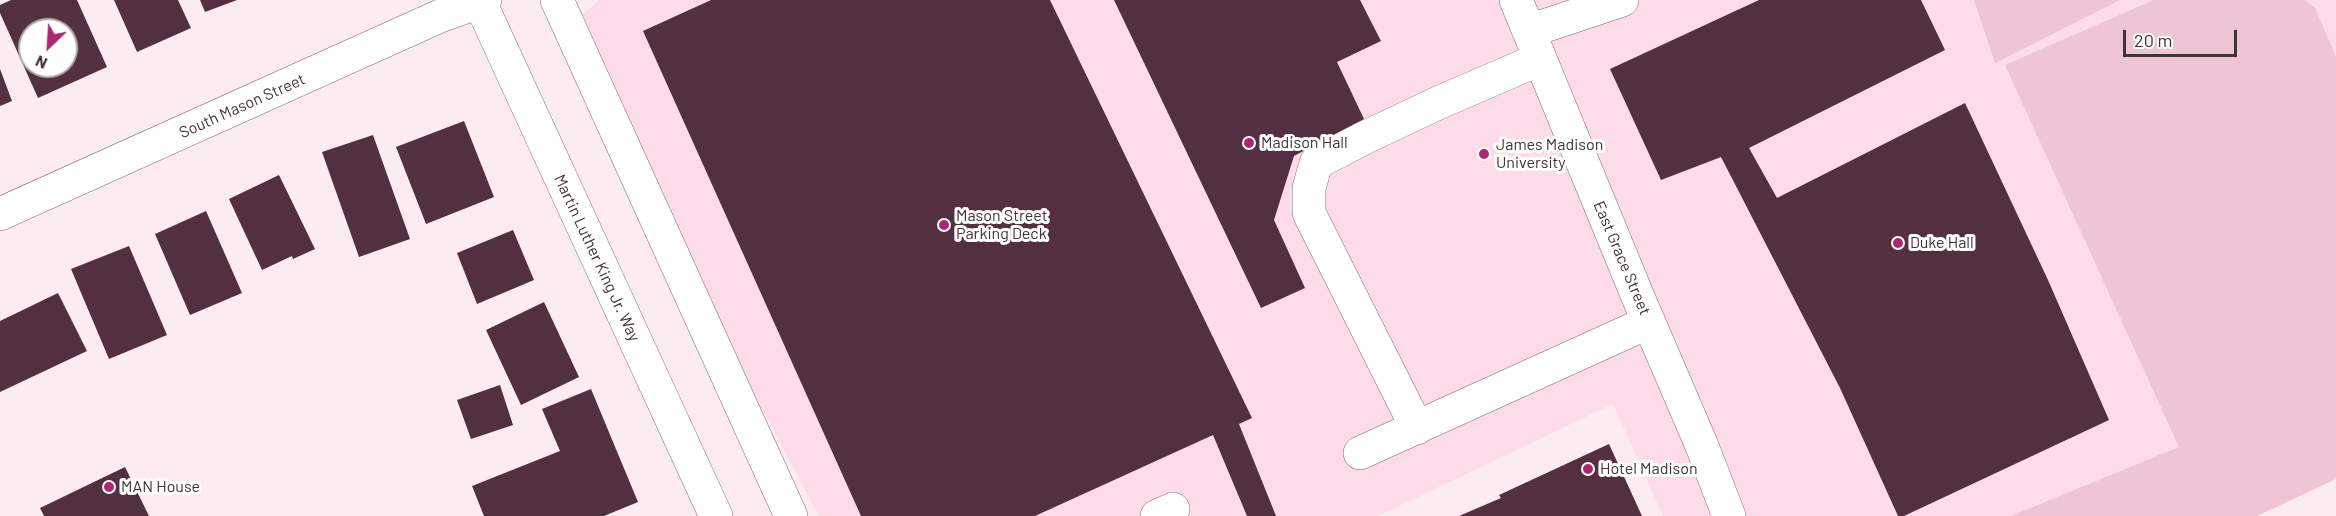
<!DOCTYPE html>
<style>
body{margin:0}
#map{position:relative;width:2336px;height:516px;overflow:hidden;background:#fdebf2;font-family:Barlow,sans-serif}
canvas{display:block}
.north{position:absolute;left:18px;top:18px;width:60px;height:60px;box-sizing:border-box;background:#fff;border:2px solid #b2adaf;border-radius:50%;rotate:205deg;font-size:16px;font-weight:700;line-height:24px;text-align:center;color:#3f3338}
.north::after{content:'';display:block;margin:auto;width:21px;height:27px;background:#ab2771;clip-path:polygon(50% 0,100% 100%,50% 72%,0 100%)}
.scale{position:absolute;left:2123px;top:30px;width:114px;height:27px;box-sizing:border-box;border:3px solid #3f3338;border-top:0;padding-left:8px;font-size:18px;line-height:21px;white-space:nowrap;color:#3f3338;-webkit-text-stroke:4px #fff;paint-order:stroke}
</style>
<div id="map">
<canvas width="2336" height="516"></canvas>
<div class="north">N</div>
<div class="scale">20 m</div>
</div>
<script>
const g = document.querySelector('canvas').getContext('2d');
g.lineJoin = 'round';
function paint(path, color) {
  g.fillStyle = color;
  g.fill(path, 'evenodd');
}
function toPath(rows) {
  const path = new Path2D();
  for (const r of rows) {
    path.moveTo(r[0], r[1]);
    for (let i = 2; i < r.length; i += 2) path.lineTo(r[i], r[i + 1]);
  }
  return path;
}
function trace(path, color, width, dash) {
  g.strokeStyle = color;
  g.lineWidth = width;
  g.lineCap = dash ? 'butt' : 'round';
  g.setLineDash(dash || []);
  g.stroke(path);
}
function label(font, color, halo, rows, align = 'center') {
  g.font = font + ' Barlow,sans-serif';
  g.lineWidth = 6;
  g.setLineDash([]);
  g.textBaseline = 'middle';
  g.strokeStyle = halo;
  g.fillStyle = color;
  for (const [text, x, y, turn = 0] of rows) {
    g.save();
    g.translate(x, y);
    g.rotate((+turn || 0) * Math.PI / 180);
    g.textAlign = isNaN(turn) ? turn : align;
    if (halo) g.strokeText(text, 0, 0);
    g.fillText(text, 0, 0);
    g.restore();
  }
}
paint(toPath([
 [599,0,2336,0,2336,478,2255,516,1663,516,1613,404,1378,516,819,516,689,272,580,17]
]), '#fbdce8');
paint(toPath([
 [1974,0,2120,0,1995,63],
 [2154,0,2305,0,2315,8,2336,57,2336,479,2257,516,2011,516,2179,447,2005,65]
]), '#edc5d5');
paint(toPath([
 [11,0,77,0,107,67,38,98,0,13,0,5],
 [30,30,66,30,66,66,30,66],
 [114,0,178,0,191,28,137,52],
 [200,0,237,0,205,12],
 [711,0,1050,0,1252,418,1239,424,1276,516,1247,516,1213,435,1035,516,861,516,643,31],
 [1114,0,1360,0,1381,41,1337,62,1364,119,1294,156,1274,220,1305,288,1261,308],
 [1759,0,1921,0,1945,50,1749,148,1777,198,1965,103,2048,280,2109,420,1904,516,1898,516,1840,388,1721,157,1661,180,1610,69],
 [0,69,12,101,0,106],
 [464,121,494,197,426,224,396,147],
 [373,135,410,239,359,257,322,152],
 [279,175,315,249,293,259,292,256,262,270,229,199],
 [206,211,242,293,190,315,155,234],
 [513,230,534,280,477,304,457,253],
 [129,246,167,335,109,359,71,269],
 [58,293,87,351,0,392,0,321],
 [544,302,579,377,521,405,486,330],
 [500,385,513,425,471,439,457,400],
 [591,389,638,502,604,516,484,516,472,486,560,451,542,409],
 [1609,444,1642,516,1459,516,1501,498,1499,495],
 [125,467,149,516,44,516,40,508]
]), '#52303f');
const minor = toPath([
 [1516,0,1638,297,1702,446,1729,516],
 [1529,31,1622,0],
 [1417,428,1309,213,1309,188,1316,163,1364,138,1438,103,1540,59],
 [1360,453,1649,322],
 [1157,516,1173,509]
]);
const major = toPath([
 [479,0,716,516],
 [557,0,791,516],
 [0,214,440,16,485,0]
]);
trace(minor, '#856a75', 34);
trace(major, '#856a75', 34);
trace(minor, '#fff', 33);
trace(major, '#fff', 33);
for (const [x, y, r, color] of [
 [1249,143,6,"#ab2771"],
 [1484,154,6,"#ab2771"],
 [944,225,6,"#ab2771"],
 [1898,243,6,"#ab2771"],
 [1588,469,6,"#ab2771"],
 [109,487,6,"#ab2771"]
]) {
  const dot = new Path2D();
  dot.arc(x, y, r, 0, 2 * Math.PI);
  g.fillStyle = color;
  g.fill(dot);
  trace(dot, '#fff', 2);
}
label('16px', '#3f3338', '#fff', [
 ["South Mason Street",242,106,-24],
 ["Martin Luther King Jr. Way",597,258,65],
 ["East Grace Street",1622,258,67]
]);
label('16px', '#3f3338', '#fff', [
 ["Madison Hall",1261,143],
 ["James Madison",1496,145],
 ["University",1496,163],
 ["Mason Street",956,216],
 ["Parking Deck",956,234],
 ["Duke Hall",1910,243],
 ["Hotel Madison",1600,469],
 ["MAN House",121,487]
], 'left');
</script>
